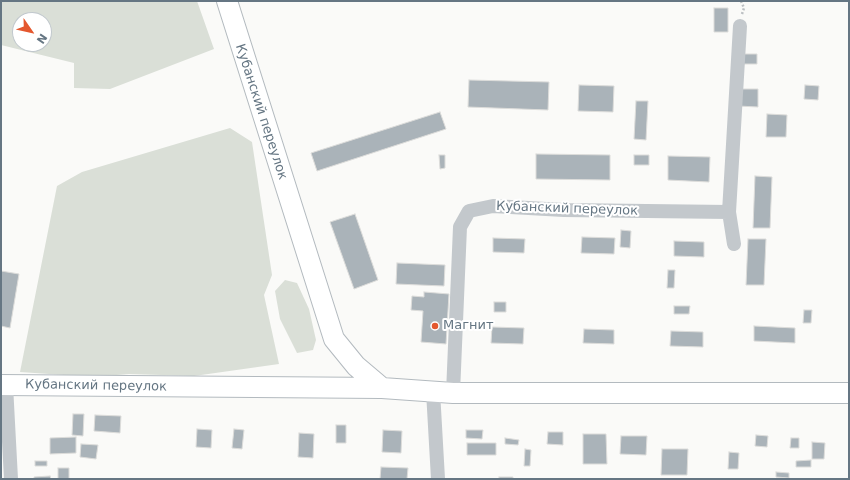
<!DOCTYPE html>
<meta charset="utf-8">
<style>
body{margin:0}
#map{position:relative;width:850px;height:480px;overflow:hidden;background:#fafaf8;font-family:"DejaVu Sans",sans-serif}
canvas{display:block}
.frame{position:absolute;inset:0;border:2px solid #657683;pointer-events:none}
.north{position:absolute;left:12px;top:12px;width:40px;height:40px;box-sizing:border-box;background:#fff;border:1px solid #c1c8cd;border-radius:50%;rotate:124deg;font-size:11px;font-weight:700;line-height:16px;text-align:center;color:#657683}
.north::after{content:'';display:block;margin:auto;width:14px;height:18px;background:#e4572e;clip-path:polygon(50% 0,100% 100%,50% 72%,0 100%)}
</style>
<div id="map">
<canvas width="850" height="480"></canvas>
<div class="frame"></div>
<div class="north">N</div>
</div>
<script>
const g = document.querySelector('canvas').getContext('2d');
g.lineJoin = 'round';
function paint(path, color) {
  g.fillStyle = color;
  g.fill(path, 'evenodd');
}
function toPath(rows) {
  const path = new Path2D();
  for (const r of rows) {
    path.moveTo(r[0], r[1]);
    for (let i = 2; i < r.length; i += 2) path.lineTo(r[i], r[i + 1]);
  }
  return path;
}
function trace(path, color, width, dash) {
  g.strokeStyle = color;
  g.lineWidth = width;
  g.lineCap = dash ? 'butt' : 'round';
  g.setLineDash(dash || []);
  g.stroke(path);
}
function label(font, color, halo, rows, align = 'center') {
  g.font = font + ' "DejaVu Sans",sans-serif';
  g.lineWidth = 4;
  g.setLineDash([]);
  g.textBaseline = 'middle';
  g.strokeStyle = halo;
  g.fillStyle = color;
  for (const [text, x, y, turn = 0] of rows) {
    g.save();
    g.translate(x, y);
    g.rotate((+turn || 0) * Math.PI / 180);
    g.textAlign = isNaN(turn) ? turn : align;
    if (halo) g.strokeText(text, 0, 0);
    g.fillText(text, 0, 0);
    g.restore();
  }
}
paint(toPath([
 [1,1,197,1,214,49,110,89,74,88,74,63,1,45],
 [20,20,44,20,44,44,20,44],
 [230,128,252,142,272,275,264,295,279,364,194,376,129,374,93,377,20,372,57,186,82,172],
 [285,280,297,283,309,309,316,340,313,350,297,353,280,319,275,291]
]), '#dadfd7');
const building = toPath([
 [714,8,728,8,728,32,714,32,714,8],
 [741,54,757,54,757,64,740,64,741,54],
 [469,80,549,82,548,110,468,107,469,80],
 [579,85,614,86,613,112,578,111,579,85],
 [805,85,819,86,818,100,804,99,805,85],
 [739,89,758,89,758,107,738,106,739,89],
 [636,101,648,101,646,140,634,139,636,101],
 [440,112,446,129,317,171,311,153,440,112],
 [767,114,787,115,786,137,766,137,767,114],
 [536,154,610,155,610,180,536,179,536,154],
 [439,155,445,155,445,168,440,169,439,155],
 [634,155,649,155,649,165,634,165,634,155],
 [668,156,710,157,709,182,668,180,668,156],
 [755,176,772,177,770,228,753,228,755,176],
 [355,214,378,280,354,289,330,222,355,214],
 [621,230,631,231,630,248,620,247,621,230],
 [582,237,615,238,614,254,581,253,582,237],
 [493,238,525,239,524,253,493,252,493,238],
 [748,239,766,239,764,285,746,285,748,239],
 [674,241,704,242,704,257,674,256,674,241],
 [397,263,445,265,444,286,396,284,397,263],
 [668,270,675,270,674,288,667,288,668,270],
 [1,271,19,274,10,328,1,326,1,271],
 [424,292,449,294,446,344,421,342,423,311,411,310,412,296,424,297,424,292],
 [494,302,506,302,506,312,494,312,494,302],
 [674,306,690,306,689,314,674,314,674,306],
 [804,310,812,310,811,323,803,323,804,310],
 [754,326,795,328,795,343,754,341,754,326],
 [492,327,524,328,523,344,491,343,492,327],
 [584,329,614,330,614,344,583,343,584,329],
 [671,331,703,332,703,347,670,346,671,331],
 [73,414,84,414,83,436,72,435,73,414],
 [95,415,121,416,120,433,94,431,95,415],
 [336,425,346,425,346,443,336,443,336,425],
 [197,429,212,430,211,448,196,447,197,429],
 [234,429,244,430,242,449,232,448,234,429],
 [383,430,402,431,401,453,382,452,383,430],
 [466,430,483,430,482,439,466,438,466,430],
 [548,432,563,432,563,445,547,444,548,432],
 [299,433,314,434,313,458,298,457,299,433],
 [583,434,606,434,607,464,583,464,583,434],
 [756,435,768,436,767,447,755,446,756,435],
 [621,436,647,436,646,455,620,454,621,436],
 [76,437,76,453,50,454,50,438,76,437],
 [505,438,519,440,518,445,505,444,505,438],
 [791,438,799,438,799,448,790,448,791,438],
 [812,442,825,443,824,459,812,459,812,442],
 [467,443,496,443,496,455,467,455,467,443],
 [81,444,98,445,96,459,80,457,81,444],
 [525,449,531,450,530,466,524,466,525,449],
 [662,449,688,449,687,475,661,475,662,449],
 [729,452,739,453,738,469,728,469,729,452],
 [811,460,811,467,796,467,796,461,811,460],
 [35,461,47,461,47,466,35,466,35,461],
 [381,467,408,468,407,479,380,479,381,467],
 [58,468,69,468,69,479,58,479,58,468],
 [776,472,789,473,789,478,776,477,776,472],
 [50,476,51,479,34,479,34,477,50,476],
 [499,477,513,477,513,479,499,479,499,477]
]);
paint(building, '#aab3b9');
trace(building, '#dcdcda', 1);
const secondary = toPath([
 [227,1,334,339,356,366,382,388],
 [1,385,382,388,453,393,849,393]
]);
trace(secondary, '#b3babf', 22);
trace(toPath([
 [741,1,744,8,742,14]
]), '#bbbfc2', 2.5, [2, 2]);
trace(toPath([
 [734,244,729,212,740,26],
 [6,385,11,479],
 [433,391,438,479],
 [453,393,460,227,469,211,493,206,564,210,729,212]
]), '#c3c8cc', 14);
trace(secondary, '#fff', 20);
for (const [x, y, r, color] of [
 [435,326,4,"#e4572e"]
]) {
  const dot = new Path2D();
  dot.arc(x, y, r, 0, 2 * Math.PI);
  g.fillStyle = color;
  g.fill(dot);
  trace(dot, '#fff', 1.5);
}
label('13px', '#657683', '#fff', [
 ["Кубанский переулок",261,112,72],
 ["Кубанский переулок",567,209,2],
 ["Кубанский переулок",96,386,1]
]);
label('13px', '#657683', '#fff', [
 ["Магнит",443,326]
], 'left');
</script>
